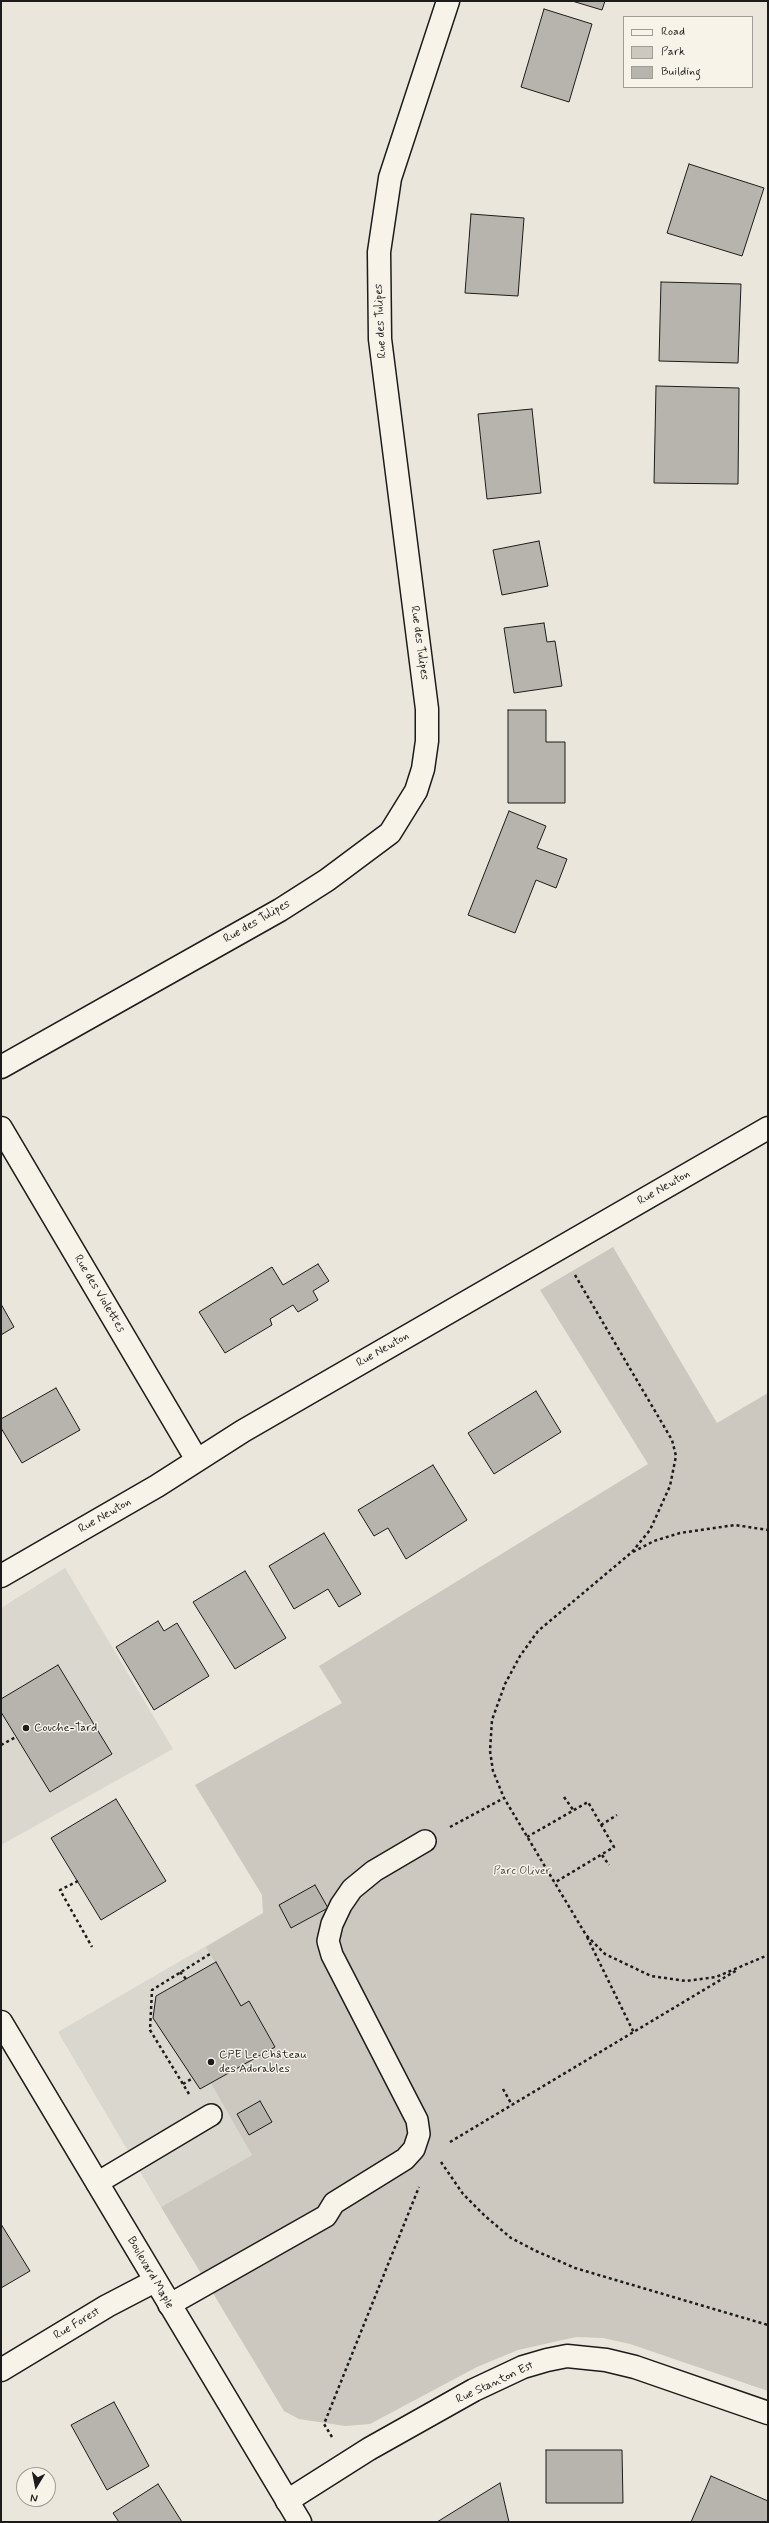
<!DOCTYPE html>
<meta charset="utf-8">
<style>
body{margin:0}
#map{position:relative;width:769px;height:2523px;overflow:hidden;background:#eae6dc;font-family:Mynerve,sans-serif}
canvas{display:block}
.frame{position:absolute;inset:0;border:2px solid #1c1c1c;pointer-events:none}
.legend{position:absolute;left:623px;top:16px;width:130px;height:72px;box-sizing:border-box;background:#f7f3e8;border:1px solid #9f9d96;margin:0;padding:5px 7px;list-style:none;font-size:12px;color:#1c1c1c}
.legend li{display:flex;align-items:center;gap:8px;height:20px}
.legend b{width:20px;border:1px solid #9f9d96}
.north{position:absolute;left:16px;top:2467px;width:40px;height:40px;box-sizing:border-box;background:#f7f3e8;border:1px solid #9f9d96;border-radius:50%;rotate:190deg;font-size:11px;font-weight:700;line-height:16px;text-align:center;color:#1c1c1c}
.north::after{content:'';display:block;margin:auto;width:14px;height:18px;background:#1c1c1c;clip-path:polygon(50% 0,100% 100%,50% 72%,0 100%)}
</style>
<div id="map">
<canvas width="769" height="2523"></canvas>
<div class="frame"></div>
<ul class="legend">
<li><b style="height:5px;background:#f7f3e8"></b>Road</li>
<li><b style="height:11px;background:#ccc8c0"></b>Park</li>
<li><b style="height:11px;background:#b6b4ac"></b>Building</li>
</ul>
<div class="north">N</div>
</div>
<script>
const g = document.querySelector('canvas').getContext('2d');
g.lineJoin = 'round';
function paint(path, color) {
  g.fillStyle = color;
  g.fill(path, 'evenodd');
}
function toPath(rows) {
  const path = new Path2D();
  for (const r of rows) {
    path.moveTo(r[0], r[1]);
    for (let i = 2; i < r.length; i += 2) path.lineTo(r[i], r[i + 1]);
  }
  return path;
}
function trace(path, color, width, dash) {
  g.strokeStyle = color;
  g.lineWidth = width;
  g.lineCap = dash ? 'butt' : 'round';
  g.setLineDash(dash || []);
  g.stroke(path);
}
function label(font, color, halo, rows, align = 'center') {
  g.font = font + ' Mynerve,sans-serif';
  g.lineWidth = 3;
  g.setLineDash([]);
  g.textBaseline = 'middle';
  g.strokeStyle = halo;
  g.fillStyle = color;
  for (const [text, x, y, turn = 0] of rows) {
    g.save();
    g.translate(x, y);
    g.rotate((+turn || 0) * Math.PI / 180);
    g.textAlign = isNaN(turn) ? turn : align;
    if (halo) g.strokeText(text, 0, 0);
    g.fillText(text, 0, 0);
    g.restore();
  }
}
paint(toPath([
 [65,1568,173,1749,1,1845,1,1608],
 [263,1913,325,2024,252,2155,161,2207,58,2032]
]), '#dad7ce');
paint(toPath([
 [613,1247,717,1423,768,1393,768,2391,630,2344,603,2338,576,2337,518,2350,477,2367,370,2424,345,2426,299,2419,284,2411,161,2207,252,2155,211,2083,275,2046,249,2001,241,2006,206,1947,263,1913,262,1895,195,1785,342,1703,319,1666,648,1464,540,1290]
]), '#ccc8c0');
const building = toPath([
 [572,1,605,1,602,10,572,1],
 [544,9,592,24,569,102,521,87,544,9],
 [689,164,764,188,742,256,667,233,689,164],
 [471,214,524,218,518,296,465,293,471,214],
 [661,282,741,284,738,363,659,361,661,282],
 [656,386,739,388,738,484,654,483,656,386],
 [532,409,541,493,487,499,478,414,532,409],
 [539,541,548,586,502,595,493,550,539,541],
 [544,623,547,642,555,641,562,686,514,693,504,628,544,623],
 [508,710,546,710,546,742,565,742,565,803,508,803,508,710],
 [509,811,546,826,537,848,567,859,556,888,536,880,515,933,468,915,509,811],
 [318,1264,329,1281,313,1291,318,1300,298,1312,293,1305,270,1319,272,1325,225,1353,199,1312,272,1267,283,1285,318,1264],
 [1,1304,14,1327,1,1335,1,1304],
 [56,1388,80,1430,22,1463,1,1428,1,1419,56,1388],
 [536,1391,561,1432,494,1474,468,1433,536,1391],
 [433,1465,467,1520,406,1559,388,1528,374,1536,358,1510,433,1465],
 [324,1533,361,1594,339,1607,328,1589,294,1609,269,1566,324,1533],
 [245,1571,286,1638,235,1669,193,1602,245,1571],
 [158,1621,164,1631,177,1623,209,1676,154,1710,116,1647,158,1621],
 [58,1665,112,1754,50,1792,1,1712,1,1699,58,1665],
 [116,1799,166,1881,101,1920,51,1838,116,1799],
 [315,1885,328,1908,291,1928,279,1905,315,1885],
 [216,1962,241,2006,249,2001,275,2047,200,2089,153,2018,156,1996,216,1962],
 [260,2101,272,2122,249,2135,237,2114,260,2101],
 [1,2224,30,2271,1,2288,1,2224],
 [114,2402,149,2466,107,2490,71,2425,114,2402],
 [546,2450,622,2450,623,2503,546,2503,546,2450],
 [711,2476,768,2501,768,2522,691,2522,711,2476],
 [500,2483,509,2522,437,2522,500,2483],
 [158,2484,182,2522,119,2522,113,2513,158,2484]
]);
paint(building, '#b6b4ac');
trace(building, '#1c1c1c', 1);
const service = toPath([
 [97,2183,211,2115],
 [169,2305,326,2216,334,2203,405,2159,414,2149,419,2134,417,2120,332,1955,328,1941,332,1924,341,1905,352,1889,374,1871,425,1841]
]);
const minor = toPath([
 [1,1067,280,910,327,880,390,833,416,791,423,769,427,741,427,709,380,339,379,252,390,178,448,1],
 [1,1128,197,1460],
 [1,1576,157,1486,243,1431,768,1128],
 [1,2370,107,2306,155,2281],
 [287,2501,369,2449,474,2390,523,2367,547,2360,567,2356,606,2360,635,2367,768,2413]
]);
const tertiary = toPath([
 [1,2022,300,2522]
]);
trace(service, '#1c1c1c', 24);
trace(minor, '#1c1c1c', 25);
trace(tertiary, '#1c1c1c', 25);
trace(toPath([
 [575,1275,672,1440,676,1456,670,1486,650,1530,632,1552,538,1631,520,1656,505,1684,492,1720,490,1751,493,1771,504,1798,586,1935,605,1954,651,1976,686,1981,716,1977,768,1955],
 [633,1552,654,1541,680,1533,735,1525,768,1530],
 [1,1745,16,1737],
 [564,1797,574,1811],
 [601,1825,617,1815],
 [450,1827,504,1798],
 [527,1837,588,1802,614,1847,554,1883],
 [602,1855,609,1865],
 [78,1881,60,1890,92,1947],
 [587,1937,634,2033],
 [180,1972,186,1979],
 [183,2084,193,2078],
 [503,2089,512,2105],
 [189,2094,150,2030,152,1990,210,1954],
 [450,2142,737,1970],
 [441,2162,463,2194,485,2216,511,2238,536,2251,575,2268,768,2325],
 [332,2437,324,2424,419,2187]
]), '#1c1c1c', 2.5, [3, 3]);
trace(service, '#f7f3e8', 21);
trace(minor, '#f7f3e8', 22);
trace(tertiary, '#f7f3e8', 22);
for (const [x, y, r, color] of [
 [26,1728,4,"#1c1c1c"],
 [211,2062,4,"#1c1c1c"]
]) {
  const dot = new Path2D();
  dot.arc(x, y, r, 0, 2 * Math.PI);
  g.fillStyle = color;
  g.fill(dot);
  trace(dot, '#f7f3e8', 1.5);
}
label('12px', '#1c1c1c', '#f7f3e8', [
 ["Rue des Tulipes",381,321,-93],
 ["Rue des Tulipes",419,643,82],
 ["Rue des Tulipes",257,922,-30],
 ["Rue Newton",664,1188,-30],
 ["Rue des Violettes",99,1294,59],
 ["Rue Newton",383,1350,-30],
 ["Rue Newton",105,1516,-30],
 ["Boulevard Maple",150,2273,60],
 ["Rue Forest",77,2324,-31],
 ["Rue Stanton Est",495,2383,-25]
]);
label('12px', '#1c1c1c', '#f7f3e8', [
 ["Couche-Tard",34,1728],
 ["CPE Le Château",219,2055],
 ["des Adorables",219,2069]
], 'left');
label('12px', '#51504d', '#f7f3e8', [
 ["Parc Oliver",522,1871]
]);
</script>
